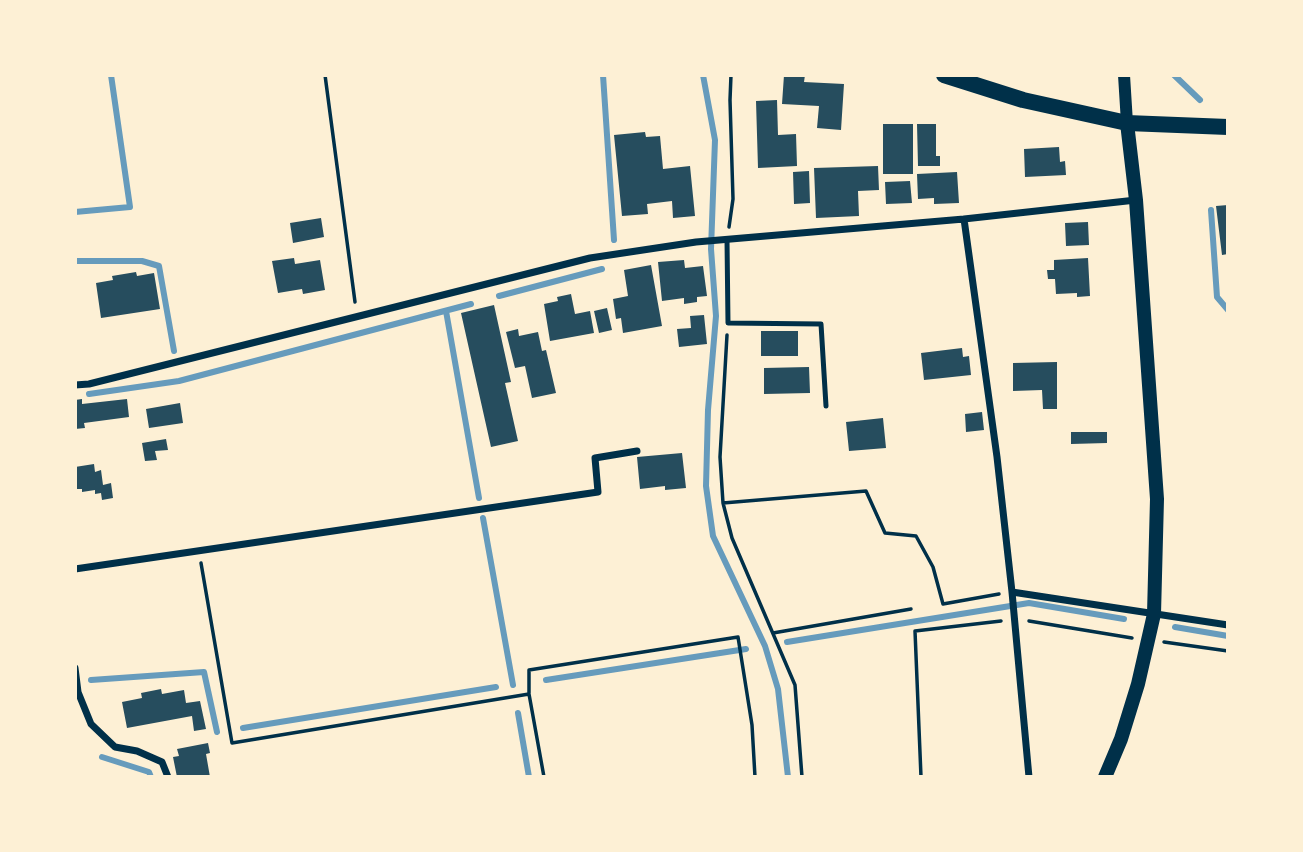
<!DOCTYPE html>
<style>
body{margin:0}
#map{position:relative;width:1303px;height:852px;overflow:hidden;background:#fdf0d5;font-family:"Source Sans 3",sans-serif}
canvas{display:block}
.frame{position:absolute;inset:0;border:77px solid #fdf0d5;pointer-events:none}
</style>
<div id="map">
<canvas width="1303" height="852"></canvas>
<div class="frame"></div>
</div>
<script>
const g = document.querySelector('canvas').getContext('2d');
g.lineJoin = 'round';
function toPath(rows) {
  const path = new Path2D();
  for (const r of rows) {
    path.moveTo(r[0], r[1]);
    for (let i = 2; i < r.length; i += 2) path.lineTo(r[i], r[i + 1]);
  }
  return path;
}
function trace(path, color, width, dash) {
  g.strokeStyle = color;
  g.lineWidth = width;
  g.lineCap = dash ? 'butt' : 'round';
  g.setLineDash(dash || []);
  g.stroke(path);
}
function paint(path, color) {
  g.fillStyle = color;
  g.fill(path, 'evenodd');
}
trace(toPath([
 [603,75,614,240],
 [703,75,715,140,711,249,716,316,708,410,706,486,713,536,765,646,778,689,788,777],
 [1174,75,1200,100],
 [1211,210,1217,297,1228,310],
 [75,212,130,207,111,75],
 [75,261,142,261,159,266,174,351],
 [499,296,602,269],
 [446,311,479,498],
 [89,394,179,381,471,304],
 [483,518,513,685],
 [1175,627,1228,636],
 [787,642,1029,603,1124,619],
 [91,680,204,672,217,732],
 [546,680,746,649],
 [518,713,529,777],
 [243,728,496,687],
 [102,757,149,772,151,777]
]), '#669bbc', 6);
paint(toPath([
 [784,75,805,75,804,82,844,84,841,130,817,128,819,106,782,104],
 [777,100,778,135,796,134,797,166,758,168,756,101],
 [883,124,913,124,913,174,883,174],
 [917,124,936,124,936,156,940,156,940,166,918,166],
 [645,132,646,137,660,136,663,169,690,166,695,216,673,218,672,201,647,204,648,214,622,216,614,135],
 [1059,147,1060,162,1065,161,1066,175,1025,177,1024,149],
 [878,166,879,190,858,191,859,216,816,218,814,168],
 [809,171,810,203,794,204,793,172],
 [957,172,959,203,934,204,934,198,918,199,917,174],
 [910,181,912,203,886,204,885,182],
 [1228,205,1228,254,1222,255,1216,206],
 [321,218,324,237,293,243,290,223],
 [1088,222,1089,245,1066,246,1065,223],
 [294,258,295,264,320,260,325,290,303,294,302,289,278,293,272,261],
 [1088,258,1090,296,1077,297,1077,293,1056,294,1055,279,1048,279,1047,270,1054,270,1054,260],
 [684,260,685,268,703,266,707,296,697,297,697,302,684,304,684,298,662,301,658,262],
 [651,265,662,326,623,333,621,318,616,319,613,299,628,296,624,270],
 [136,272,137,276,154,273,160,309,101,318,96,283,113,280,112,276],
 [571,294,575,314,590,311,594,333,550,341,544,304,558,301,557,297],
 [494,305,511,382,505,383,518,441,491,447,461,313],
 [607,308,612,330,599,333,594,311],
 [704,315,707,344,679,347,677,329,691,328,690,316],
 [518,329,519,336,538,332,542,351,546,350,556,393,532,398,525,366,515,368,506,332],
 [761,331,798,331,798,356,761,356],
 [962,348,963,357,969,356,971,375,924,380,921,353],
 [1057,362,1057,409,1043,409,1042,390,1013,391,1013,363],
 [809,367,810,393,764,394,764,368],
 [82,399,82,404,127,399,129,417,84,423,85,428,75,429,75,400],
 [180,403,183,423,149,428,146,409],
 [982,412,984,430,966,432,965,414],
 [883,418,886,448,849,451,846,422],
 [1071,432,1107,432,1107,443,1071,444],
 [166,439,168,450,155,451,157,460,145,461,142,443],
 [682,453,686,488,665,490,665,486,640,489,637,457],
 [94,464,95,472,101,470,103,485,111,483,113,498,102,500,101,493,95,494,95,490,82,492,82,489,75,489,75,467],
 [161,689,162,694,184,690,186,703,200,701,206,729,194,731,192,716,127,728,122,702,142,698,141,693],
 [208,743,210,753,206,754,210,777,177,777,173,757,179,756,177,749]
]), '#264d5e');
trace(toPath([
 [325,75,355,302],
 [729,227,733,199,730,100,731,75],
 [727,335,720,457,723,503,732,538,795,685,802,777],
 [723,503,866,491,885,533,916,536,933,567,943,604,999,594],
 [201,563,232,743,529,694,544,777],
 [1029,621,1132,638],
 [773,633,911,609],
 [1164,642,1228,651],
 [529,693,529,670,738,637,752,725,755,777],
 [921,777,915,631,1001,621]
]), '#003049', 3.5);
trace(toPath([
 [727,240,728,323,821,324,826,406]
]), '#003049', 5);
trace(toPath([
 [964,219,997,457,1012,592,1029,777],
 [75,385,89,384,590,258,696,242,964,219,1136,200],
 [75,569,598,492,595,458,637,451],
 [1012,592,1228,625],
 [75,668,78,692,91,724,115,747,137,751,162,762,168,777]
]), '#003049', 7);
trace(toPath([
 [1124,75,1127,123]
]), '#003049', 12);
trace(toPath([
 [1105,777,1121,739,1138,684,1154,614,1157,499,1136,200,1127,123]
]), '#003049', 14);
trace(toPath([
 [944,75,1023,100,1127,123,1228,127]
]), '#003049', 16);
</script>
